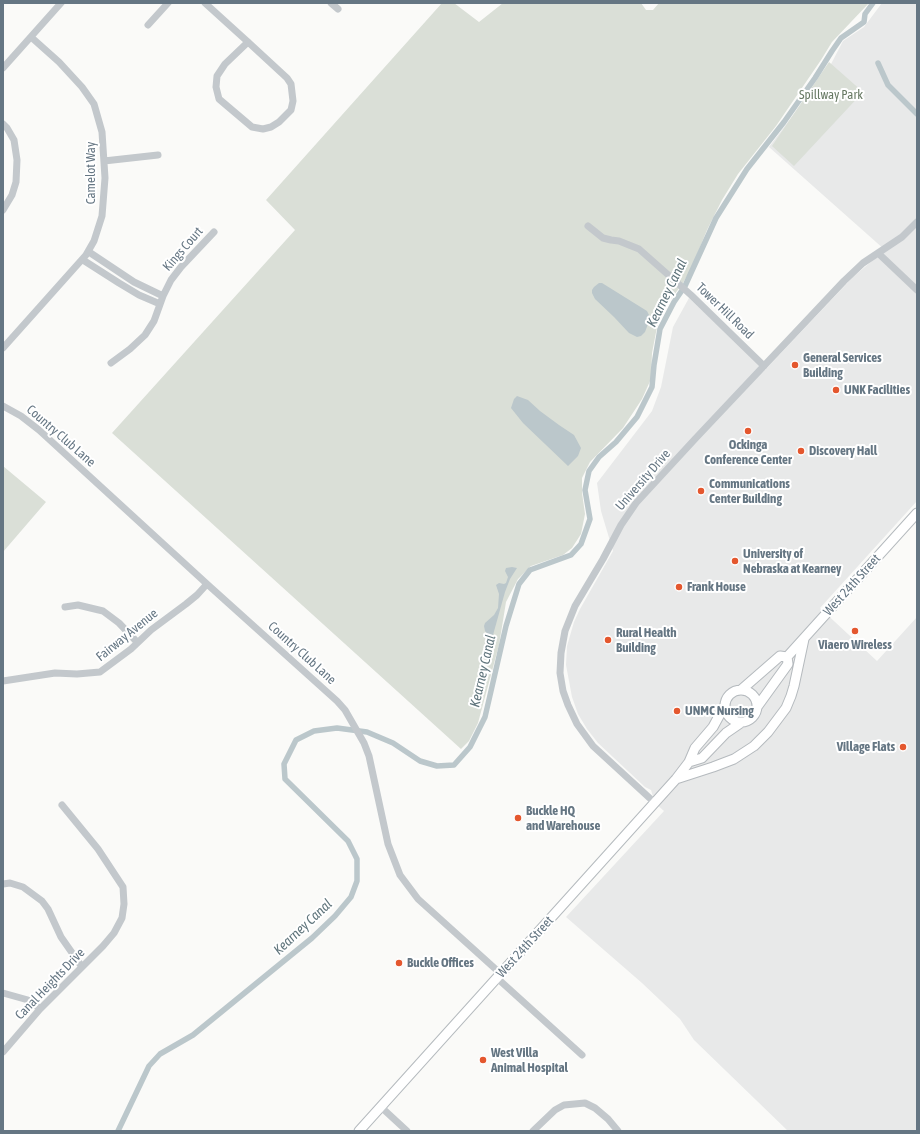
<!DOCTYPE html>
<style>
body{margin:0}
#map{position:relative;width:920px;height:1134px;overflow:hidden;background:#fafaf8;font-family:"Asap Condensed",sans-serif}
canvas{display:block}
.frame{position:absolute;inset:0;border:4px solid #657683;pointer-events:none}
</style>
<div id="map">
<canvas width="920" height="1134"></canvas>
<div class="frame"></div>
</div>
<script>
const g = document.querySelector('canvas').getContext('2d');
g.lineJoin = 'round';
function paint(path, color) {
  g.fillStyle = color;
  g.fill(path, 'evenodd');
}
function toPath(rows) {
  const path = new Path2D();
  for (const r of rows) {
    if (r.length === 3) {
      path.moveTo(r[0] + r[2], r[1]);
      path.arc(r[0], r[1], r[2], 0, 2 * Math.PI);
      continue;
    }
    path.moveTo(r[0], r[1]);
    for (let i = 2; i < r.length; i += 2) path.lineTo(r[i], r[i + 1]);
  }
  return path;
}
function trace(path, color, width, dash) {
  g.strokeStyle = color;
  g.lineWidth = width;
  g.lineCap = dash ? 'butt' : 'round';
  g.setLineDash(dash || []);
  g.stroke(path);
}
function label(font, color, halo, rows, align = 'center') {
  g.font = font + ' "Asap Condensed",sans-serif';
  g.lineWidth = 4;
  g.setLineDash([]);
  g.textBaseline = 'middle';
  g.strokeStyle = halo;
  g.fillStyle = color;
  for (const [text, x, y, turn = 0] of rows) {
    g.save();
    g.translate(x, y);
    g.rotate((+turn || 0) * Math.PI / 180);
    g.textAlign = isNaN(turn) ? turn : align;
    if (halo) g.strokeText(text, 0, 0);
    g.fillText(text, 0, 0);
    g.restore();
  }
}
paint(toPath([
 [882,3,917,3,917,501,820,608,877,661,917,617,917,1131,788,1131,694,1040,680,1019,642,983,566,917,664,811,655,803,651,790,645,787,598,743,587,729,578,714,572,697,566,665,567,646,574,622,580,609,613,551,601,511,597,483,652,411,661,387,673,327,689,298,765,370,853,277,885,250,769,147,830,66,843,41,864,27]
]), '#e8e9e9');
paint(toPath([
 [442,3,454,3,479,22,503,3,641,3,646,10,653,10,659,3,869,3,832,42,821,60,776,126,738,174,722,200,707,230,691,269,683,283,662,311,657,327,652,353,651,379,642,399,623,428,590,462,582,478,582,493,585,514,581,534,572,548,563,555,531,566,518,579,506,602,499,645,478,723,469,741,461,749,112,433,295,230,266,200],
 [829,62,863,92,794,166,772,146],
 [3,466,46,502,3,552]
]), '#dadfd7');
paint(toPath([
 [599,283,602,283,647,311,649,315,648,324,645,332,641,336,637,337,629,333,614,317,595,299,592,293,592,290,594,287],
 [517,396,528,400,540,411,559,425,574,435,581,448,578,456,568,466,523,423,511,408,514,399],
 [512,567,517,568,510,579,505,592,493,635,489,636,485,631,484,626,485,623,494,615,498,608,499,594,496,585,499,583,504,584,506,583,508,577,505,571,506,568]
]), '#bbc7cb');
trace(toPath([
 [878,63,888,85,917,114],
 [118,1131,149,1066,160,1054,193,1035,312,938,335,916,351,897,357,881,357,859,348,841,285,779,284,764,296,740,314,731,337,728,367,732,393,743,420,761,437,766,454,765,470,747,485,717,506,626,519,584,530,570,571,555,581,544,590,519,585,490,589,471,599,457,616,442,637,417,652,387,654,365,660,329,674,302,685,286,716,218,747,169,784,122,815,78,832,51,841,38,864,22,865,14,873,3]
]), '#bbc7cb', 5.5);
const major = toPath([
 [741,690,780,656,787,657],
 [741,706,16],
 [757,707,788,664,787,657,917,513],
 [689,762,702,758,726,733,742,722],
 [676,779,713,767,734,759,754,746,768,732,786,708,791,696,794,686,804,639],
 [359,1131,676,779,689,762,695,748,713,727,725,705]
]);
trace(major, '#b5babe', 11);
trace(toPath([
 [205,3,248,42],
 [331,3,338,9],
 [148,25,168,3],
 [248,42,287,78,291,84,293,101,291,110,279,122,271,127,263,129,252,127,219,99,216,87,217,76,225,64,248,42],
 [3,68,61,3],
 [3,124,7,128,14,140,17,160,16,182,12,195,3,210],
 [104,161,158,155],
 [588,226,603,238,611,240,619,241,639,249,691,295,764,366],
 [89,252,134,282,163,296],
 [878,253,917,290],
 [83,260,119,283,139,295,160,304],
 [3,348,86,255,94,241,102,216,105,178,102,132,94,104,82,87,59,62,31,37],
 [111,363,130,349,145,335,154,321,163,296,171,280,181,267,214,232],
 [3,406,21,416,39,430,207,584,337,701,345,710,364,743,369,756,388,844,400,875,418,899,501,974],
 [65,607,78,605,103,611,119,623,137,642],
 [3,681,55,673,77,674,100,672,131,649,151,630,186,604,197,595,207,584],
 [655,803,593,746,577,724,568,705,563,691,560,673,561,653,565,631,575,606,603,559,621,525,636,503,695,439,844,281,863,263,902,237,917,222],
 [3,884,10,883,23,887,42,901,48,909,61,937,82,967],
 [497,978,582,1055],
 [3,993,28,1000,33,1003,40,1009],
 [3,1052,40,1009,103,946,114,933,122,918,124,904,123,887,98,849,62,805],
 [381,1107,407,1131],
 [533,1131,555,1110,564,1105,585,1103,595,1108,608,1119,618,1131]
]), '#c3c8cc', 7);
trace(major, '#fff', 9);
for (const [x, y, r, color] of [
 [795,365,4,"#e4572e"],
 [836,390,4,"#e4572e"],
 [748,431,4,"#e4572e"],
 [801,451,4,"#e4572e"],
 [701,491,4,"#e4572e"],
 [735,561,4,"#e4572e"],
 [679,587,4,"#e4572e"],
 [855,631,4,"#e4572e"],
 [608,640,4,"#e4572e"],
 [677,711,4,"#e4572e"],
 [903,747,4,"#e4572e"],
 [518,818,4,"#e4572e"],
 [399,963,4,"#e4572e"],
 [483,1060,4,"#e4572e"]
]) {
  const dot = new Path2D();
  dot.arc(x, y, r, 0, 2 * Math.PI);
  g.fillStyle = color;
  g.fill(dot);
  trace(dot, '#fff', 1.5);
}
label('13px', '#687a64', '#fff', [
 ["Spillway Park",831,95]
]);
label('13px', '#657683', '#fff', [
 ["Camelot Way",91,173,-90],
 ["Kings Court",183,249,-49],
 ["Tower Hill Road",725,311,44],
 ["Country Club Lane",61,436,41],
 ["University Drive",643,480,-49],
 ["West 24th Street",852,585,-48],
 ["Fairway Avenue",127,635,-39],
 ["Country Club Lane",302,653,42],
 ["West 24th Street",525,947,-48],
 ["Canal Heights Drive",50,984,-46]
]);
label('bold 13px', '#657683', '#fff', [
 ["General Services",803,358],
 ["Building",803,373],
 ["UNK Facilities",844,390],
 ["Ockinga",748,445,"center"],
 ["Conference Center",748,460,"center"],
 ["Discovery Hall",809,451],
 ["Communications",709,484],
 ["Center Building",709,499],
 ["University of",743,554],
 ["Nebraska at Kearney",743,569],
 ["Frank House",687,587],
 ["Rural Health",616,633],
 ["Building",616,648],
 ["Viaero Wireless",855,645,"center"],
 ["UNMC Nursing",685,711],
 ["Village Flats",895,747,"right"],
 ["Buckle HQ",526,811],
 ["and Warehouse",526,826],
 ["Buckle Offices",407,963],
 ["West Villa",491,1053],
 ["Animal Hospital",491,1068]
], 'left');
label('italic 14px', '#60757c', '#fff', [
 ["Kearney Canal",667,293,-64],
 ["Kearney Canal",483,671,-77],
 ["Kearney Canal",303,927,-43]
]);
</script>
